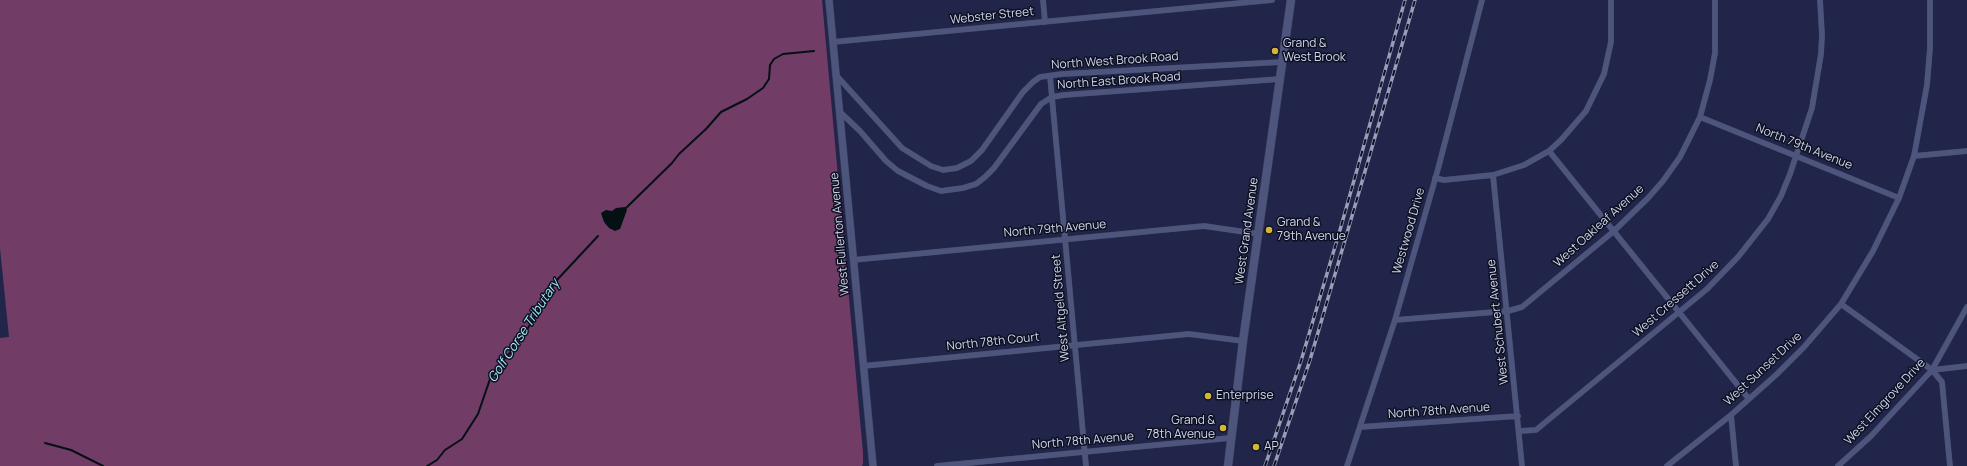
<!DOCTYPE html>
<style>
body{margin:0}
canvas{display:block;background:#202549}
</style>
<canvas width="1967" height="466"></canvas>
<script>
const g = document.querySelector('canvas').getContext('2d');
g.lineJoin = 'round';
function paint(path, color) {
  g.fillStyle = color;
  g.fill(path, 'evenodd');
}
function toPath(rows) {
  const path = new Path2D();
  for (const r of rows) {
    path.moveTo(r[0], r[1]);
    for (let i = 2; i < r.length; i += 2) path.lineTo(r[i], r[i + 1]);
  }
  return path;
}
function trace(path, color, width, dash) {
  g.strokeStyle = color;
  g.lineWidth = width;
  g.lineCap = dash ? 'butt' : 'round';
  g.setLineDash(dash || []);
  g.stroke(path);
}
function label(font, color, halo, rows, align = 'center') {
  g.font = font + ' Manrope,sans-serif';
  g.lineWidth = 3;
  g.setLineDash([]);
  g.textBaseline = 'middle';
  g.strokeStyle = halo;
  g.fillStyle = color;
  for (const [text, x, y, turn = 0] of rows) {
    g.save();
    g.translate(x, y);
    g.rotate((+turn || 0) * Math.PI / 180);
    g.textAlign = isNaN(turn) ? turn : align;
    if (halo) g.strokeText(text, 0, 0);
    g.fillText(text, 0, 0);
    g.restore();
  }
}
paint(toPath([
 [0,0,822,0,863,453,863,464,862,466,0,466,0,338,9,337,0,248]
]), '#713c66');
paint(toPath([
 [625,207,627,210,620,229,615,231,609,228,604,222,601,213,606,210,612,211,616,208]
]), '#041013');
trace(toPath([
 [625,209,672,163,679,154,706,129,721,112,747,99,763,88,769,79,770,65,774,59,783,54,814,51],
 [45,443,71,450,103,466],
 [427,466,437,460,445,450,462,439,478,414,490,379,504,359,510,353,518,336,528,328,556,281,598,236]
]), '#041013', 2);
const minor = toPath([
 [1043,0,1045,22],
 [833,42,1272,0],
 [836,75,902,148,931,166,943,170,957,168,971,161,982,150,1023,92,1033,82,1040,77,1062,74,1282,62],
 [1050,76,1086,466],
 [839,111,860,131,886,161,898,171,927,186,941,191,963,188,976,184,985,177,994,168,1041,104,1052,97,1064,95,1280,79],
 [1700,117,1899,198],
 [1549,151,1749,399],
 [1914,156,1967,151],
 [1493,175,1522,466],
 [1435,178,1444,180,1493,175,1524,165,1549,151,1561,140,1586,111,1604,74,1611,42,1611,0],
 [853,260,1204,226,1259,234],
 [1841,304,1932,370,1942,382,1950,466],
 [1395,320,1508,311,1522,307,1614,231,1648,198,1663,181,1680,157,1700,117,1710,80,1715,53,1715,0],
 [863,366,1189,334,1243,341],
 [1932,370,1967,366],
 [1731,415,1736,466],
 [1360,427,1518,416],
 [1520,431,1536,430,1707,289,1738,257,1768,219,1781,196,1790,174,1812,108,1821,54,1822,35,1820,0],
 [937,466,1230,438],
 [1347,466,1395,320,1438,169,1482,0],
 [1667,466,1731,415,1777,374,1804,347,1841,304,1873,251,1899,198,1914,156,1927,85,1930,48,1930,0],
 [1838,466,1871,436,1932,370,1967,307]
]);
const tertiary = toPath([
 [829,0,873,466]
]);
const secondary = toPath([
 [1228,466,1243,341,1291,0]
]);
trace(minor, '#3d4160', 6);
trace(tertiary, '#3d4160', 8);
trace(secondary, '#3d4160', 9);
trace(minor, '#4d557d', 5.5);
trace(tertiary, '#4d557d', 7);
trace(secondary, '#4d557d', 8);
const rail = toPath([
 [1265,466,1301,361,1340,230,1405,0],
 [1274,466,1310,360,1415,0]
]);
trace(rail, '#989eb9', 3.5);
trace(rail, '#0d1020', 2, [6]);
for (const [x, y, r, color] of [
 [1275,51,4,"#d4b635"],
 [1269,230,4,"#d4b635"],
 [1208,396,4,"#d4b635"],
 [1223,428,4,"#d4b635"],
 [1256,447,4,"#d4b635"]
]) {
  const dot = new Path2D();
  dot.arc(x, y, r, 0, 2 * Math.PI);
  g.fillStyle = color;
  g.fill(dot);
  trace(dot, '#0d1020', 1.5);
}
label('12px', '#d0d6ed', '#0d1020', [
 ["Webster Street",992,16,-6],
 ["North West Brook Road",1115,61,-4],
 ["North East Brook Road",1119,81,-4],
 ["North 79th Avenue",1804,147,22],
 ["West Oakleaf Avenue",1599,226,-42],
 ["North 79th Avenue",1055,229,-5],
 ["West Grand Avenue",1247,231,-82],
 ["Westwood Drive",1409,231,-74],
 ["West Fullerton Avenue",840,234,-95],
 ["West Cressett Drive",1676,299,-41],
 ["West Altgeld Street",1061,308,-95],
 ["West Schubert Avenue",1498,322,-96],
 ["North 78th Court",993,342,-6],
 ["West Sunset Drive",1763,369,-43],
 ["West Elmgrove Drive",1885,402,-47],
 ["North 78th Avenue",1439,411,-4],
 ["North 78th Avenue",1083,441,-5]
]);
label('12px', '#d0d6ed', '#0d1020', [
 ["Grand &",1283,44],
 ["West Brook",1283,58],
 ["Grand &",1277,223],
 ["79th Avenue",1277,237],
 ["Enterprise",1216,396],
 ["Grand &",1215,421,"right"],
 ["78th Avenue",1215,435,"right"],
 ["AP",1264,447]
], 'left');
label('italic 13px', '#a1eafc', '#0d1020', [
 ["Golf Corse Tributary",524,331,-57]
]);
</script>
